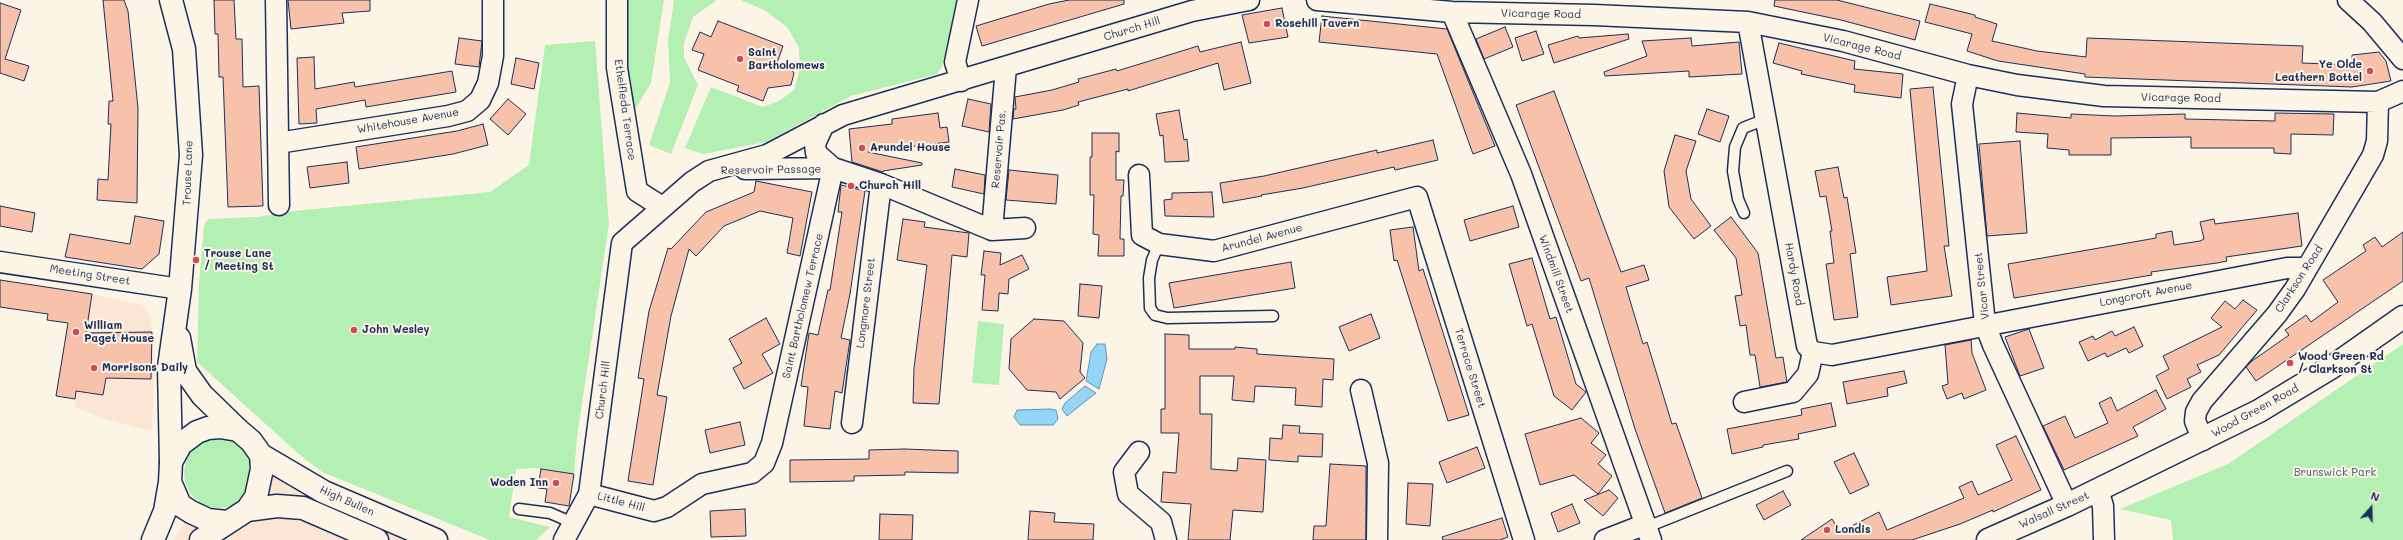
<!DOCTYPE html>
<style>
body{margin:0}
#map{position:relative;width:2403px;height:540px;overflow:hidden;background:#fcf5e5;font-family:Mali,sans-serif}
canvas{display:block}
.north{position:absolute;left:2351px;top:488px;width:40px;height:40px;-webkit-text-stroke:3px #fcf5e5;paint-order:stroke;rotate:20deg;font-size:11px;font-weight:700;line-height:16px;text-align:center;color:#1b2f5e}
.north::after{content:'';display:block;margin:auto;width:14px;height:18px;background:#1b2f5e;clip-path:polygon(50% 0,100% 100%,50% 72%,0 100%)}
</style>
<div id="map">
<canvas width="2403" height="540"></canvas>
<div class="north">N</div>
</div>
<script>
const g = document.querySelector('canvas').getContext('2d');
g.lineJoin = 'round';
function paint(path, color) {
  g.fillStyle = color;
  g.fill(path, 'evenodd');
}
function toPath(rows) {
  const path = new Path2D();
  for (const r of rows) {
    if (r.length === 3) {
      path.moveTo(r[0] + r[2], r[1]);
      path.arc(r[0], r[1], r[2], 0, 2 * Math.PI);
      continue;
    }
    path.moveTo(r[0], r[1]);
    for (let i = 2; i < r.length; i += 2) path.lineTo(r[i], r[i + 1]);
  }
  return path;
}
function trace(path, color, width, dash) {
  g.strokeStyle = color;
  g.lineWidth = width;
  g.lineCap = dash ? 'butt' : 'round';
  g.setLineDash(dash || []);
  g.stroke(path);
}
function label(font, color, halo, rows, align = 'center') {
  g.font = font + ' Mali,sans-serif';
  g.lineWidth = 4;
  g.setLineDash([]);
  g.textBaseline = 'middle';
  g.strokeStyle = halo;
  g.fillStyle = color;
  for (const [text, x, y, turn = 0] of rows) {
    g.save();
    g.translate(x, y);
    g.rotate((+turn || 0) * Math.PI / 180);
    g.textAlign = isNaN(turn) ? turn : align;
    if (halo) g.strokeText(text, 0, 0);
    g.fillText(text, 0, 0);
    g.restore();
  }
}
paint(toPath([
 [92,294,134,303,142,305,151,317,154,378,152,431,105,419,74,407],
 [262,469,304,495,410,540,173,540,191,512,227,522]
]), '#fbe5d3');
paint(toPath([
 [627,0,664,0,651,83,633,113,627,71],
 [674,0,717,0,693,17,684,43,684,57,698,85,671,154,649,145,670,83,668,41],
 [741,0,958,0,942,66,937,74,851,96,766,142,703,154,685,148,711,87,763,107,779,101,794,90,800,68,799,48,788,28,766,11],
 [595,41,609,224,577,437,574,474,534,468,516,469,509,517,550,527,536,540,490,540,322,472,301,456,197,362,199,283,204,225,208,219,257,217,294,211,490,192,529,165,545,45],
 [978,321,1004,324,999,385,972,383],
 [2403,344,2403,540,2173,540,2171,520,2120,509,2228,464],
 [219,473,35]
]), '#b4efb4');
const water = toPath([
 [1097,344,1105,344,1107,359,1099,389,1086,381,1091,352,1097,344],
 [1085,386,1096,393,1067,416,1062,409,1065,403,1085,386],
 [1050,409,1056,410,1058,419,1053,425,1020,425,1014,417,1017,410,1050,409]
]);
paint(water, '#94d5f5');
trace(water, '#6493b9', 1);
const building = toPath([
 [103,0,124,0,128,11,138,108,137,203,97,200,98,179,108,180,111,124,108,124,109,101,113,101,103,0],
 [214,0,234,0,236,39,242,39,243,87,259,86,263,206,228,207,223,77,219,77,218,34,215,34,214,0],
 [288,0,370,0,370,11,342,13,344,23,291,29,288,0],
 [1069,0,1124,0,1124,4,982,46,976,26,1049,4,1069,0],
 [1775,0,1837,0,1920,21,1915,40,1841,20,1774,6,1775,0],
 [0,3,21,10,5,59,29,66,24,81,0,73,0,3],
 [1930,4,1975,15,1975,17,1997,24,1992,41,2037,51,2086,57,2087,38,2303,46,2302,63,2352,65,2352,55,2379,52,2386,61,2391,81,2352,87,2085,77,2085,74,1998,61,1967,51,1972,34,1925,22,1930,4],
 [1282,8,1288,37,1249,43,1242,15,1282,8],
 [1322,16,1447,29,1495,146,1473,154,1437,54,1319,42,1322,16],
 [718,21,783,46,777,63,788,65,794,73,791,85,768,88,763,101,737,91,739,86,698,70,704,54,692,50,700,32,711,37,718,21],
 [1505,27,1513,47,1484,59,1476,39,1505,27],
 [1536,31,1544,54,1522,61,1515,38,1536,31],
 [1628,34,1629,39,1554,63,1548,45,1578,36,1579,38,1628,34],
 [459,38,482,41,479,67,455,64,459,38],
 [1691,38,1692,46,1739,42,1742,74,1689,77,1689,71,1605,76,1604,72,1647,56,1642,41,1691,38],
 [1241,42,1251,83,1224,90,1218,63,1128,91,1128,89,1078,102,1079,105,1063,110,1013,119,1014,109,1016,109,1015,97,1052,90,1079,82,1078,79,1116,69,1117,71,1198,46,1200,52,1241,42],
 [1779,43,1855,61,1854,69,1903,74,1901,98,1854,92,1855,85,1801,74,1802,71,1773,63,1779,43],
 [314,57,315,89,354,82,355,87,452,71,456,92,366,107,365,100,316,109,317,123,299,124,297,58,314,57],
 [516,58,539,63,534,89,511,84,516,58],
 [1933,87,1949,246,1944,246,1952,296,1891,305,1887,277,1927,271,1910,89,1933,87],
 [1554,91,1621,272,1644,265,1649,280,1626,287,1643,344,1647,342,1672,424,1676,423,1702,498,1665,513,1635,429,1589,278,1581,281,1516,105,1554,91],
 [508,99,526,114,508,135,490,119,508,99],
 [968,99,991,104,989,132,962,126,968,99],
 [1707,109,1729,116,1720,142,1698,134,1707,109],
 [1179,110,1184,140,1187,139,1189,161,1165,162,1163,135,1160,136,1156,114,1179,110],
 [938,113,940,128,947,127,949,142,868,152,922,163,922,165,883,171,883,172,852,162,849,129,892,124,892,119,938,113],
 [2017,113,2071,118,2071,114,2115,116,2185,114,2185,119,2275,121,2275,113,2334,114,2333,135,2291,134,2291,154,2274,153,2274,148,2191,148,2191,137,2111,138,2111,155,2069,155,2069,150,2047,148,2048,134,2016,132,2017,113],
 [483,124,488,145,453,154,359,169,356,147,457,131,483,124],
 [1092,133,1119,133,1119,152,1116,151,1116,180,1124,180,1123,196,1121,196,1120,239,1124,239,1124,256,1098,256,1099,235,1093,234,1094,195,1090,195,1090,157,1092,157,1092,133],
 [1675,135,1696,141,1686,171,1691,199,1711,226,1694,239,1669,207,1664,171,1675,135],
 [1433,140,1438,160,1395,170,1394,167,1303,188,1261,195,1262,196,1223,203,1220,183,1264,176,1377,150,1377,153,1433,140],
 [2020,141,2027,233,1987,236,1979,144,2020,141],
 [347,162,349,183,310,188,307,167,347,162],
 [1838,167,1844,198,1847,197,1856,253,1850,254,1858,317,1834,320,1826,264,1834,263,1830,231,1832,231,1826,196,1820,197,1815,171,1838,167],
 [955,169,985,175,984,194,952,187,955,169],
 [1009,170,1058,175,1056,204,1006,200,1009,170],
 [756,181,812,192,800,256,787,253,793,218,760,211,724,226,696,256,689,249,671,316,657,395,667,397,653,485,628,481,644,379,638,378,649,311,668,248,671,249,706,212,754,192,756,181],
 [841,185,865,191,850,294,841,338,850,340,842,393,835,391,830,429,804,426,808,387,801,386,809,333,818,335,828,290,830,290,842,212,838,212,841,185],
 [1212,192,1214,217,1165,216,1164,200,1172,199,1172,193,1212,192],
 [0,206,35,213,32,232,0,226,0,206],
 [1513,206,1519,227,1470,241,1464,220,1513,206],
 [2298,213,2302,246,2226,257,2227,261,2217,263,2151,272,2152,275,2014,298,2008,264,2156,238,2156,234,2172,231,2174,245,2200,241,2204,239,2200,222,2214,219,2215,224,2298,213],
 [135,216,164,221,159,254,142,269,65,257,70,234,130,244,135,216],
 [1731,217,1758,253,1776,358,1783,357,1787,382,1760,387,1755,355,1750,355,1746,325,1740,326,1735,296,1742,295,1736,258,1714,230,1731,217],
 [903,219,925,222,924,227,969,233,967,257,952,255,939,404,913,403,914,368,927,265,897,260,903,219],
 [1413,227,1419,271,1423,269,1469,415,1448,421,1397,260,1394,261,1390,230,1413,227],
 [2403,232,2403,281,2256,381,2246,367,2252,361,2289,335,2285,330,2306,315,2311,322,2338,302,2323,280,2366,251,2363,245,2375,237,2382,247,2403,232],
 [984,251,1001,253,1000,265,1022,255,1029,269,1009,279,1008,294,999,293,998,311,982,310,985,275,981,275,984,251],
 [1532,258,1550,319,1556,317,1576,384,1586,392,1572,410,1554,396,1532,324,1527,326,1509,264,1532,258],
 [1291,262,1295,288,1174,308,1169,283,1291,262],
 [0,280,92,294,86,333,152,332,151,379,106,378,103,395,76,391,75,399,56,396,68,323,47,320,48,314,0,307,0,280],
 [1080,284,1102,286,1099,318,1078,316,1080,284],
 [2243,300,2257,310,2219,355,2197,365,2201,372,2187,379,2191,387,2167,399,2156,376,2169,369,2163,356,2222,327,2211,318,2225,301,2235,309,2243,300],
 [1371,314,1380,338,1349,351,1339,327,1371,314],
 [766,318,780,344,762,354,773,373,744,389,733,368,742,363,729,339,766,318],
 [1034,319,1064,321,1083,343,1080,372,1085,378,1060,399,1056,392,1027,390,1009,369,1011,339,1034,319],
 [2134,327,2143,346,2129,353,2126,348,2107,357,2105,353,2088,361,2079,342,2093,336,2095,340,2112,331,2115,336,2134,327],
 [2029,329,2044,368,2020,376,2005,337,2029,329],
 [1165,334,1189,335,1189,349,1235,349,1235,347,1257,349,1257,354,1334,359,1333,380,1323,379,1322,407,1295,405,1296,388,1255,386,1254,402,1232,400,1234,376,1200,376,1200,414,1212,414,1211,469,1237,471,1238,458,1266,460,1263,512,1233,510,1230,540,1188,540,1191,504,1161,502,1163,472,1176,473,1179,433,1161,433,1161,409,1165,409,1165,334],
 [1971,340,1972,353,1986,390,1964,399,1962,393,1947,399,1942,386,1948,384,1945,345,1971,340],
 [1904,371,1907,383,1887,388,1888,396,1847,404,1843,382,1904,371],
 [2156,390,2166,409,2133,427,2138,436,2064,470,2043,426,2065,416,2075,438,2108,423,2099,403,2111,397,2117,411,2156,390],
 [1831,403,1836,426,1798,434,1799,439,1763,445,1763,447,1732,454,1727,429,1802,415,1801,409,1831,403],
 [1581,418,1599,433,1591,443,1606,455,1598,464,1612,476,1598,494,1574,475,1540,485,1525,434,1581,418],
 [740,422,745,445,710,453,705,430,740,422],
 [1283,425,1300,426,1299,433,1323,434,1322,457,1298,456,1298,462,1269,460,1270,438,1282,439,1283,425],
 [2016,436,2041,490,1993,512,1993,510,1960,524,1912,540,1801,540,1832,519,1840,532,1879,512,1887,530,1964,498,1959,487,1972,481,1978,495,2012,480,1996,445,2016,436],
 [1477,447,1485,468,1447,483,1439,462,1477,447],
 [904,449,958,451,958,473,905,472,905,475,854,476,854,481,790,482,790,460,869,459,869,450,904,449],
 [1854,453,1869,485,1850,494,1834,462,1854,453],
 [1330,464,1366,466,1366,540,1313,540,1314,526,1326,526,1330,464],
 [541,469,574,474,569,506,545,502,547,489,538,488,541,469],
 [1408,483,1433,484,1430,526,1406,524,1408,483],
 [1609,490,1618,498,1603,516,1584,500,1609,490],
 [1783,491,1791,505,1764,520,1756,505,1783,491],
 [1572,504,1580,523,1558,532,1551,513,1572,504],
 [745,509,746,536,711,537,710,511,745,509],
 [1030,511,1055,513,1054,522,1094,524,1093,540,1028,540,1030,511],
 [880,514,913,515,912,540,879,540,880,514],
 [1502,518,1508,537,1500,540,1443,540,1442,537,1502,518]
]);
paint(building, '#f8c1aa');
trace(building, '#1b2f5e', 1);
const service = toPath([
 [1744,213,1738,199,1733,171,1735,147,1743,128,1766,119],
 [1159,244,1152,260,1149,278,1150,308,1155,315,1167,318,1273,316],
 [519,509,550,513,573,523],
 [1647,527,1787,471]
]);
const minor = toPath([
 [276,0,279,205],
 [617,0,617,68,637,191,662,207],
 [1317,0,1452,12,1594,15,1748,22,1843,41,1968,75,2017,85,2104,96,2378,102,2403,91],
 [2348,0,2372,22,2403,59],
 [1452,12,1521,174,1651,540],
 [1748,22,1807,346,1813,352,1832,355,2287,268,2307,268],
 [1968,75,1962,104,1985,324,1993,345,2067,505],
 [961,81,955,62,968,0],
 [824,124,815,144,816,153,833,168],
 [278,143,448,116,467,111,480,100,488,83,493,56,493,0],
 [745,169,833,168,881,184,992,230,1025,228],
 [1139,175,1142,235,1159,244,1214,251,1417,197,1524,540],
 [992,230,1006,67],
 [0,262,180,289],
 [1361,390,1378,463,1377,540],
 [1744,402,1793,392,1808,374,1813,352],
 [852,423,881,184],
 [2203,440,2195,421,2196,412,2202,401,2277,314,2295,289,2373,155,2377,141,2378,102],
 [1139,452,1124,472,1128,494,1161,522,1166,540],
 [2098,490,2103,506,2104,540],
 [589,494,654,511,667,507,702,484,752,473,764,463,772,443,833,168],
 [564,540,589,494,622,243,692,182,709,171,767,155,843,115,1192,11,1249,0],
 [1605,540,1646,524]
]);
const primary = toPath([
 [171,0,184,49,191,155,180,289,169,367,171,462],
 [179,338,185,371,202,395,238,430]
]);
const trunk = toPath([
 [261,455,324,492,436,540],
 [247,510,277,506,303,508,377,540],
 [153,540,165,511,170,482],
 [201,540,247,510,256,497,262,469,261,455,251,441,238,430,220,427,208,428,197,432,181,444,171,462,170,482,180,505,191,512,208,520,227,522],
 [1988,540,2067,505,2259,411,2332,367,2403,317]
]);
trace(service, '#1b2f5e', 13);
trace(minor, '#1b2f5e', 23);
trace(primary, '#1b2f5e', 25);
trace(trunk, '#1b2f5e', 25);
trace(service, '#fcf5e5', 10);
trace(minor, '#fcf5e5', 20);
trace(primary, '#fcf5e5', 22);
trace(trunk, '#fcf5e5', 22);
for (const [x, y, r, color] of [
 [1267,24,4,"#d1495b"],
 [740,59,4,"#d1495b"],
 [2370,71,4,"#d1495b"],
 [862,148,4,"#d1495b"],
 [851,186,4,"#d1495b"],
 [196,260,4,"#d1495b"],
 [354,330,4,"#d1495b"],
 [76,332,4,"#d1495b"],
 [2290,363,4,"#d1495b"],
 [94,368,4,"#d1495b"],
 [556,483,4,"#d1495b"],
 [1827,530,4,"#d1495b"]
]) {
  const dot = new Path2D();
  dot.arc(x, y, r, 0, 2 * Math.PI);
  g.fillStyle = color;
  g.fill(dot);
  trace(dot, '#fcf5e5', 1.5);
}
label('11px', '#1b2f5e', '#fcf5e5', [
 ["Vicarage Road",1541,14,1],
 ["Church Hill",1132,29,-17],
 ["Vicarage Road",1862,47,14],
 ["Vicarage Road",2181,98,1],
 ["Ethelfleda Terrace",625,110,82],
 ["Whitehouse Avenue",408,121,-10],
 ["Reservoir Pas.",999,149,-85],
 ["Reservoir Passage",771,170,-1],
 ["Trouse Lane",188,173,-88],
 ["Arundel Avenue",1262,238,-15],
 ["Windmill Street",1556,274,70],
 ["Hardy Road",1794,274,80],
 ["Meeting Street",90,275,9],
 ["Clarkson Road",2299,279,-57],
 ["Vicar Street",1982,286,-96],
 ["Longcroft Avenue",2146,294,-11],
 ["Longmore Street",866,303,-83],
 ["Saint Bartholomew Terrace",803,306,-77],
 ["Terrace Street",1470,368,73],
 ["Church Hill",603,390,-83],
 ["Wood Green Road",2255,411,-29],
 ["High Bullen",347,501,24],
 ["Little Hill",621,502,15],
 ["Walsall Street",2054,510,-24]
]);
label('bold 11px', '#1b2f5e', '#fcf5e5', [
 ["Rosehill Tavern",1275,24],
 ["Saint",748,53],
 ["Bartholomews",748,66],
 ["Ye Olde",2362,65,"right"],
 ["Leathern Bottel",2362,78,"right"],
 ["Arundel House",870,148],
 ["Church Hill",859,186],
 ["Trouse Lane",204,254],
 ["/ Meeting St",204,267],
 ["William",84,326],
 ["Paget House",84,339],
 ["John Wesley",362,330],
 ["Wood Green Rd",2298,357],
 ["/ Clarkson St",2298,370],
 ["Morrisons Daily",102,368],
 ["Woden Inn",548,483,"right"],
 ["Londis",1835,530]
], 'left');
label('11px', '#3a556f', '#fcf5e5', [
 ["Brunswick Park",2335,473]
]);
</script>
